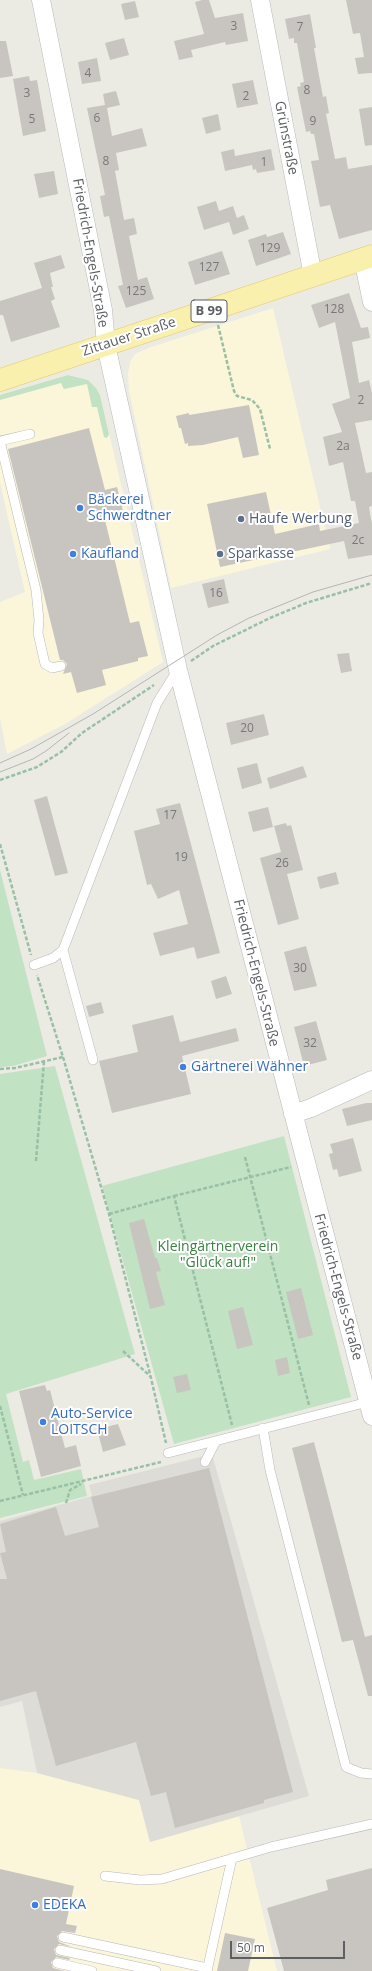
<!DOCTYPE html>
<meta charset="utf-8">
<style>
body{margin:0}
#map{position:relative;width:372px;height:1971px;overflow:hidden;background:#ecebe3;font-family:"Open Sans",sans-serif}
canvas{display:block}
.scale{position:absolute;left:230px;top:1941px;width:115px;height:18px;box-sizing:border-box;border:2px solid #5b5e62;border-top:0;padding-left:5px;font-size:12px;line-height:14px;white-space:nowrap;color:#5b5e62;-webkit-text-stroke:3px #fff;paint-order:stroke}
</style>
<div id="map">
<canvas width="372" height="1971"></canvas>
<div class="scale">50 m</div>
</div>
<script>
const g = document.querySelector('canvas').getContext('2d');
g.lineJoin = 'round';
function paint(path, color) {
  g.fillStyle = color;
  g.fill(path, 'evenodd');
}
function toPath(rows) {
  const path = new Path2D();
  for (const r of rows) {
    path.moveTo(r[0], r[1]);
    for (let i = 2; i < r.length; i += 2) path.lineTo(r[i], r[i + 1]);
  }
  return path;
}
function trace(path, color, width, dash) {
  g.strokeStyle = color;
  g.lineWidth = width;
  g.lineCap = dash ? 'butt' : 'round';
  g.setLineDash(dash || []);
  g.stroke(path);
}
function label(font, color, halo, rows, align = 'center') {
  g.font = font + ' "Open Sans",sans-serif';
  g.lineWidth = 4;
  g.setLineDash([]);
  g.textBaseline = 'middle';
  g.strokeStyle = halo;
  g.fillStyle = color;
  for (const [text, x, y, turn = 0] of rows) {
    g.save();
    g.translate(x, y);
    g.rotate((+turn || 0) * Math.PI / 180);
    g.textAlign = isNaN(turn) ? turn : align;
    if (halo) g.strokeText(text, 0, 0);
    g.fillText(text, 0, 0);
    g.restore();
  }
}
paint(toPath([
 [273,308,330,549,171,588,129,391,128,374,130,362,135,354,151,347],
 [68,375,88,380,96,388,100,395,163,662,65,724,7,754,0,718,0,602,25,592,0,483,0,395],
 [0,1768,37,1773,139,1800,150,1842,239,1816,277,1971,0,1971]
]), '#fbf5d9');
paint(toPath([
 [212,1454,309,1796,150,1842,139,1800,37,1773,22,1701,0,1707,0,1521,92,1496,89,1485]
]), '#dedcd7');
paint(toPath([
 [68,375,88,380,96,388,100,395,109,434,107,438,104,437,97,407,92,407,87,384,64,389,61,383,0,400,0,395],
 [0,870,47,1056,13,1066,0,1067],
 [55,1066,135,1354,6,1394,23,1462,29,1460,34,1480,81,1469,87,1496,0,1518,0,1074],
 [284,1136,351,1397,174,1444,102,1186]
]), '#c1e2c3');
paint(toPath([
 [202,0,209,0,215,18,243,13,248,41,226,45,225,42,191,50,193,57,179,60,174,41,204,34,195,2],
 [346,0,372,0,372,73,358,74,355,58,364,57,360,33,353,34],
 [135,1,139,17,125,20,121,4],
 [310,14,316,48,314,48,323,97,326,96,329,113,326,114,335,159,346,157,348,169,372,165,372,230,339,239,330,205,320,207,311,161,319,160,314,134,311,134,310,131,306,132,297,87,301,86,300,83,304,82,297,43,294,43,294,38,289,39,285,19],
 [124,38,129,55,110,60,105,43],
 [0,41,6,41,13,76,0,78],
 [97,58,101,81,82,84,78,62],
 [29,76,30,81,37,80,46,131,23,136,13,79],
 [253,80,258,104,237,108,232,84],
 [116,91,120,105,107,108,112,136,142,128,147,146,116,153,119,170,115,171,124,220,134,218,137,234,129,236,138,280,147,277,154,299,126,308,118,286,123,285,109,216,104,217,100,196,105,195,87,108,105,105,103,94],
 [372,107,372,145,365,146,359,109],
 [218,114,221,130,206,134,202,118],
 [234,149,235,156,271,149,275,170,257,173,256,169,253,170,252,165,225,171,221,152],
 [54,171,58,194,39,198,34,174],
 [216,201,219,211,233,206,237,218,244,215,249,229,233,235,229,222,204,230,197,207],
 [283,232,291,254,256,266,248,240,266,234,267,237],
 [222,251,230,274,195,285,188,262],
 [61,255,65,268,50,273,53,287,51,287,55,299,51,301,60,327,11,342,3,315,0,315,0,301,42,288,34,263],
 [349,293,361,328,368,327,370,338,352,342,359,383,369,380,372,393,372,420,355,423,366,473,372,472,372,506,369,507,372,524,372,555,348,559,344,541,220,567,207,504,266,492,275,534,319,524,320,531,359,523,355,501,351,501,343,462,329,466,323,437,342,432,332,404,350,398,335,322,319,328,311,305],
 [249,405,259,455,243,458,238,437,203,445,188,446,188,443,185,444,181,428,179,428,176,416,189,413,189,415],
 [89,428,105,490,117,487,124,515,105,520,130,623,139,621,148,656,138,658,138,661,102,670,106,685,77,693,71,672,63,674,67,664,63,660,60,660,8,449],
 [224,579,229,603,208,608,202,584],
 [349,653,352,671,341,673,337,654],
 [264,714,269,735,231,745,226,723],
 [257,763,262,783,242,789,237,768],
 [303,766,307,777,270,789,267,778],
 [47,796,68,873,55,876,34,800],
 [180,803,220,953,197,959,194,947,160,956,153,933,188,924,179,890,158,899,151,884,147,885,134,831,160,824,156,809],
 [268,807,273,827,253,832,248,812],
 [286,823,287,826,291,825,303,870,287,874,299,919,278,925,260,858,281,852,274,826],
 [336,872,339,884,320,889,317,877],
 [306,946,317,986,294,991,284,952],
 [226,976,232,994,216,999,211,981],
 [101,1002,104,1013,89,1017,86,1006],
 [173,1015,180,1042,236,1028,239,1041,182,1056,191,1094,112,1113,99,1061,138,1052,132,1025],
 [316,1021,327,1060,304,1066,294,1027],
 [366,1103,372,1103,372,1120,347,1126,342,1109],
 [353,1138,362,1171,339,1177,337,1169,333,1170,329,1154,333,1153,330,1144],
 [144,1219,155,1258,157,1258,161,1271,156,1272,165,1305,150,1309,129,1223],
 [301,1288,313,1335,298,1339,286,1292],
 [243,1307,253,1345,237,1349,228,1311],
 [287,1357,290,1373,278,1376,275,1360],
 [187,1374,191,1390,177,1393,173,1377],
 [45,1385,47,1391,50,1390,65,1448,76,1445,81,1466,41,1477,19,1391],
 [118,1424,126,1445,103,1452,97,1429],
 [314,1442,365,1637,372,1635,372,1696,368,1696,353,1640,342,1642,292,1448],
 [209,1468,293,1792,264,1800,264,1803,175,1828,166,1792,151,1796,136,1742,56,1766,36,1691,0,1701,0,1579,7,1579,0,1553,6,1552,0,1524,56,1507,65,1536,99,1527,91,1497],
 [372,1868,372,1971,284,1971,267,1908,328,1890,326,1880],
 [0,1869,74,1886,66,1924,77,1926,75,1933,62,1931,57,1936,59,1942,72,1947,59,1944,54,1949,56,1955,70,1958,69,1960,56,1957,51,1962,53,1968,65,1971,0,1971],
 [225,1933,255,1939,248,1971,217,1971]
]), '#c8c5c0');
const service = toPath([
 [30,434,0,441,36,590,39,620,38,633,45,664,52,668,61,666],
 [63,950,93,1060],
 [34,965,53,958,63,950,157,703,177,671],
 [263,1428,270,1470,346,1767,361,1773,372,1774],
 [168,1453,368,1402],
 [205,1462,216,1441],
 [105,1876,140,1880,162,1879,271,1847,372,1824],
 [63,1937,207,1968],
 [60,1950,156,1971],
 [57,1963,92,1971],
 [207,1971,232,1858]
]);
const minor = toPath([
 [41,0,103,310,106,345,178,670,372,1416],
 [260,0,313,276],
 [363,259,372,302],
 [293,1114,311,1108,372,1080]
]);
const primary = toPath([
 [0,380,372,256]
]);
trace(service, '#b5b8bc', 10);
trace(minor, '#b5b8bc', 19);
trace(primary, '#e5c863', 23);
trace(toPath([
 [218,325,234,391,237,396,252,400,260,409,270,449],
 [191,661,213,646,270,618,306,603,372,583],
 [0,780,37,767,61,752,82,733,154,685],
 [0,844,31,955],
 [63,1057,109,1214,151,1378,166,1443],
 [0,1069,15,1068,63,1057,37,975],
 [245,1157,309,1405],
 [36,1161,44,1061],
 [174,1196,291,1167],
 [109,1214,174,1196,232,1425],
 [123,1351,151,1377],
 [0,1406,23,1495],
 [0,1501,161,1462],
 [66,1503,70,1490,81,1484]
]), '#99c0a6', 2.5, [4, 2]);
trace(service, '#fff', 9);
trace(minor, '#fff', 18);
trace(primary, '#f8f0ac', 22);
trace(toPath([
 [0,763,31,749,93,714,217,635,249,618,313,592,372,575],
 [0,772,33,759,46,751,69,733]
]), '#b3b4b4', 1);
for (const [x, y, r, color] of [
 [80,508,4,"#3f7fe0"],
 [241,519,4,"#5c6f8a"],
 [73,554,4,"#3f7fe0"],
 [220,554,4,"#5c6f8a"],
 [183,1067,4,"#3f7fe0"],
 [43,1422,4,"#3f7fe0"],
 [35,1905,4,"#3f7fe0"]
]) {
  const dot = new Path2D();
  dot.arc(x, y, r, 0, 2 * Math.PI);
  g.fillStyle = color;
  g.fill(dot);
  trace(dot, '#fff', 1.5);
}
label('12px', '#76787a', null, [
 ["3",234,27],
 ["7",300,28],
 ["4",88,74],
 ["8",307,91],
 ["3",27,94],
 ["2",246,97],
 ["6",97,119],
 ["5",32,120],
 ["9",313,122],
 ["8",106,162],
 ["1",264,163],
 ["129",270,249],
 ["127",209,268],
 ["125",136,292],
 ["128",334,310],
 ["2",361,401],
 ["2a",343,447],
 ["2c",358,541],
 ["16",216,594],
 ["20",247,729],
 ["17",170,816],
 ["19",181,858],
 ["26",282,864],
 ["30",300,969],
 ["32",310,1044]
]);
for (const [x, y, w] of [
 [209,311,36]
]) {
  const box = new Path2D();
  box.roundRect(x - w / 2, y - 11, w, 22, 3);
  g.fillStyle = '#fff';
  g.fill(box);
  trace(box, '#5b5e62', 1);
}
label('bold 13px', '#5b5e62', null, [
 ["B 99",209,311]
]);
label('14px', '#5b5e62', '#fff', [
 ["Grünstraße",286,138,79],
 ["Friedrich-Engels-Straße",90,253,80],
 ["Zittauer Straße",129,337,-18],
 ["Friedrich-Engels-Straße",256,973,76],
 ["Friedrich-Engels-Straße",338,1287,75]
]);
label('14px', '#366cbe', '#fff', [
 ["Bäckerei",88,500],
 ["Schwerdtner",88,516],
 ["Kaufland",81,554],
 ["Gärtnerei Wähner",191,1067],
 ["Auto-Service",51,1414],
 ["LOITSCH",51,1430],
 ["EDEKA",43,1905]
], 'left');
label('14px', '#4e5e75', '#fff', [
 ["Haufe Werbung",249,519],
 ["Sparkasse",228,554]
], 'left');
label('14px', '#3c8043', '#fff', [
 ["Kleingärtnerverein",218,1247],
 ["\"Glück auf!\"",218,1263]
]);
</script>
